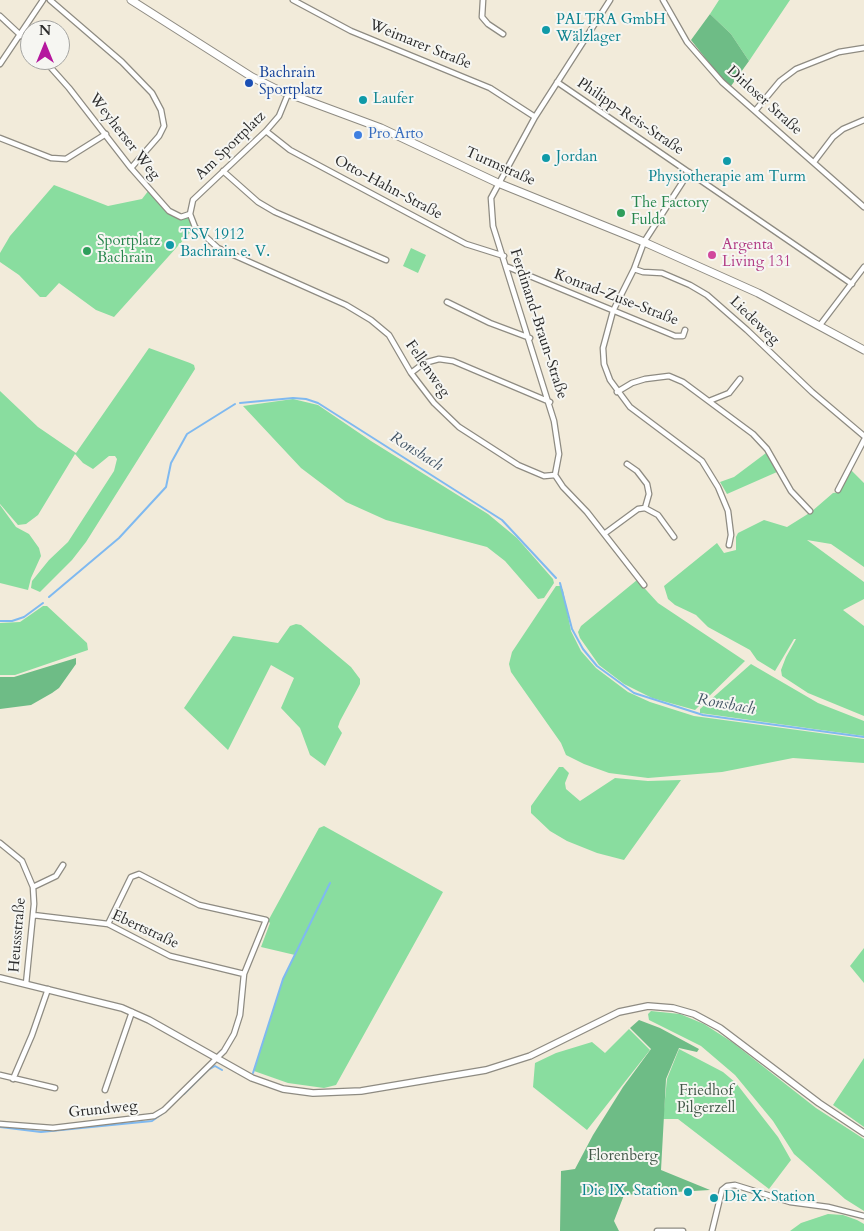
<!DOCTYPE html>
<meta charset="utf-8">
<style>
body{margin:0}
#map{position:relative;width:864px;height:1231px;overflow:hidden;background:#f2ebda;font-family:Cardo,serif}
canvas{display:block}
.north{position:absolute;left:20px;top:20px;width:50px;height:50px;box-sizing:border-box;background:#f6f6f2;border:1px solid #a5a5a2;border-radius:50%;rotate:0deg;font-size:14px;font-weight:700;line-height:20px;text-align:center;color:#2b2b2b}
.north::after{content:'';display:block;margin:auto;width:18px;height:22px;background:#b5179e;clip-path:polygon(50% 0,100% 100%,50% 72%,0 100%)}
</style>
<div id="map">
<canvas width="864" height="1231"></canvas>
<div class="north">N</div>
</div>
<script>
const g = document.querySelector('canvas').getContext('2d');
g.lineJoin = 'round';
function paint(path, color) {
  g.fillStyle = color;
  g.fill(path, 'evenodd');
}
function toPath(rows) {
  const path = new Path2D();
  for (const r of rows) {
    path.moveTo(r[0], r[1]);
    for (let i = 2; i < r.length; i += 2) path.lineTo(r[i], r[i + 1]);
  }
  return path;
}
function trace(path, color, width, dash) {
  g.strokeStyle = color;
  g.lineWidth = width;
  g.lineCap = dash ? 'butt' : 'round';
  g.setLineDash(dash || []);
  g.stroke(path);
}
function label(font, color, halo, rows, align = 'center') {
  g.font = font + ' Cardo,serif';
  g.lineWidth = 4;
  g.setLineDash([]);
  g.textBaseline = 'middle';
  g.strokeStyle = halo;
  g.fillStyle = color;
  for (const [text, x, y, turn = 0] of rows) {
    g.save();
    g.translate(x, y);
    g.rotate((+turn || 0) * Math.PI / 180);
    g.textAlign = isNaN(turn) ? turn : align;
    if (halo) g.strokeText(text, 0, 0);
    g.fillText(text, 0, 0);
    g.restore();
  }
}
paint(toPath([
 [719,0,790,0,749,61,731,34,710,14],
 [54,185,108,206,142,199,149,190,175,216,190,214,195,227,114,317,96,310,59,283,46,297,40,297,19,275,0,262,0,253,10,236],
 [411,248,426,255,418,273,403,266],
 [149,348,190,363,194,365,195,369,86,542,72,560,40,592,31,588,32,581,49,560,68,542,114,471,117,459,115,456,109,456,93,469,83,463,75,454,38,515,26,524,18,525,0,504,0,391,38,427,76,453],
 [293,399,318,405,371,441,488,514,517,538,553,579,554,583,544,598,538,599,505,561,487,547,386,520,346,502,301,468,243,406],
 [766,453,777,472,727,494,720,482,734,477],
 [851,470,864,483,864,567,831,544,807,540,864,582,864,599,843,610,864,626,864,716,808,693,782,676,781,670,786,657,796,639,794,639,775,671,757,660,750,650,708,627,696,615,675,605,668,599,664,586,717,543,724,553,736,550,736,537,738,533,764,520,787,527,811,512,833,493,840,492],
 [0,505,16,527,29,534,39,548,41,556,31,578,28,590,0,583],
 [637,580,658,603,745,661,695,710,652,698,624,684,599,665,580,638,578,632,581,626],
 [556,586,560,586,563,590,571,631,581,651,596,668,628,692,650,702,694,716,864,739,864,763,793,758,722,772,648,778,609,773,584,764,566,755,561,743,511,672,509,664,512,652],
 [43,606,47,606,87,643,88,650,15,675,0,675,0,623,20,622],
 [296,624,301,625,351,667,360,679,360,684,340,721,338,727,342,733,325,766,310,755,300,728,281,708,294,678,271,665,228,750,184,708,233,636,278,643,290,626],
 [751,664,818,703,864,721,864,736,700,713,700,709],
 [559,767,563,767,569,773,565,783,566,789,580,801,615,778,648,781,681,780,624,860,597,853,567,841,550,831,531,813,531,806],
 [324,826,443,892,336,1085,324,1088,288,1083,254,1071,283,979,295,955,261,947,270,923,268,921,319,828],
 [864,948,864,983,850,966],
 [651,1011,680,1014,704,1024,732,1042,816,1108,864,1139,864,1211,845,1199,794,1154,773,1121,735,1075,701,1046,649,1020,648,1014],
 [629,1029,650,1050,587,1130,533,1087,535,1063,556,1053,592,1042,605,1053],
 [679,1049,723,1072,736,1083,778,1137,791,1160,769,1189,678,1119,663,1119,667,1079],
 [864,1058,864,1127,833,1105],
 [828,1214,843,1215,857,1220,864,1224,864,1231,790,1231,801,1223]
]), '#89dd9f');
paint(toPath([
 [710,14,731,34,749,61,731,86,721,78,691,40],
 [76,658,76,664,59,688,52,693,31,705,0,709,0,677,14,677],
 [639,1020,660,1028,699,1049,697,1052,679,1048,666,1079,661,1170,710,1190,624,1195,614,1221,619,1231,560,1231,561,1171,575,1169,593,1135,623,1087,651,1049,630,1028]
]), '#6ebc86');
trace(toPath([
 [240,403,293,398,306,399,318,403,502,520,556,578],
 [560,583,572,629,583,649,597,666,634,693,703,715,864,737],
 [49,597,119,538,166,487,171,463,187,434,235,404],
 [0,621,12,621,24,617,43,603],
 [253,1073,283,979,330,883],
 [184,1094,208,1070,215,1066,222,1070],
 [0,1127,41,1132,152,1121,166,1111]
]), '#7fb9f0', 2);
const minor = toPath([
 [50,0,122,62,152,93,161,110,164,126,159,136,131,168],
 [293,0,351,31,490,88,535,117],
 [483,0,482,17,488,24,503,34],
 [663,0,687,42,722,82,864,207],
 [0,16,30,44],
 [44,60,69,88,131,168,169,211,181,217,190,214],
 [0,64,43,0],
 [557,82,852,284],
 [288,94,279,116,266,131,193,200,190,214,195,227,218,248,346,305,371,320,389,335,411,373,434,403,459,427,518,465,544,476,555,475],
 [755,111,780,81,796,69,839,52,864,48],
 [266,131,290,150,466,244,504,256],
 [0,138,51,158,66,159,106,134],
 [814,162,833,137,843,129,864,120],
 [223,171,258,202,275,212,386,260],
 [689,172,644,242,634,269,643,272,662,273,690,285,707,295,747,330,812,392,864,436],
 [508,267,675,336,683,336,685,330],
 [634,269,613,311,603,348,604,364,610,380,630,407,702,461,718,487,728,511,731,535,729,545],
 [447,302,490,323,530,338],
 [820,325,864,267],
 [411,373,424,363,439,359,453,361,550,402],
 [617,392,632,383,645,379,669,376,683,382,753,434,767,449,791,491,810,511],
 [709,401,729,393,740,379],
 [555,475,559,454,554,421,493,226,491,198,535,117,610,0],
 [555,475,563,487,587,512,644,585],
 [838,490,864,440],
 [645,508,658,515,674,537],
 [604,534,638,509,645,508,649,494,647,484,637,471,627,464],
 [0,843,22,861,33,887,34,904,26,984],
 [33,887,56,876,63,865],
 [33,915,108,924,170,956,244,974],
 [0,1075,55,1088],
 [13,1079,32,1035,48,989],
 [105,1090,132,1012],
 [0,1124,53,1128,154,1116,164,1110,224,1051,234,1034,240,1015,244,974,266,920,199,905,139,874,131,877,108,924],
 [657,1231,683,1231],
 [712,1231,722,1190,727,1186,735,1185,790,1202,828,1207,864,1216]
]);
const tertiary = toPath([
 [0,978,122,1008,149,1020,252,1078,283,1089,313,1093,361,1091,486,1070,530,1056,619,1012,648,1006,673,1008,694,1014,720,1028,819,1103,864,1133]
]);
const secondary = toPath([
 [131,0,252,77,276,89,381,128,498,183,644,242,758,293,864,350]
]);
trace(minor, '#8e8b82', 7);
trace(tertiary, '#8e8b82', 8);
trace(secondary, '#8e8b82', 9);
trace(minor, '#fff', 4.5);
trace(tertiary, '#fff', 5.5);
trace(secondary, '#fff', 7);
for (const [x, y, r, color] of [
 [546,30,5,"#0f9aa8"],
 [249,83,5,"#1a4fb4"],
 [363,100,5,"#0f9aa8"],
 [358,135,5,"#3f7fe0"],
 [546,158,5,"#0f9aa8"],
 [727,161,5,"#0f9aa8"],
 [621,213,5,"#2e9e5b"],
 [170,245,5,"#0f9aa8"],
 [87,251,5,"#2e9e5b"],
 [712,255,5,"#d1479c"],
 [688,1192,5,"#0f9aa8"],
 [714,1198,5,"#0f9aa8"]
]) {
  const dot = new Path2D();
  dot.arc(x, y, r, 0, 2 * Math.PI);
  g.fillStyle = color;
  g.fill(dot);
  trace(dot, '#f6f6f2', 2);
}
label('15px', '#0d838f', '#f6f6f2', [
 ["PALTRA GmbH",556,21],
 ["Wälzlager",556,38],
 ["Laufer",373,100],
 ["Jordan",556,158],
 ["Physiotherapie am Turm",727,178,"center"],
 ["TSV 1912",180,236],
 ["Bachrain e. V.",180,253],
 ["Die IX. Station",678,1192,"right"],
 ["Die X. Station",724,1198]
], 'left');
label('15px', '#2b2b2b', '#f6f6f2', [
 ["Weimarer Straße",420,45,22],
 ["Dirloser Straße",764,101,42],
 ["Philipp-Reis-Straße",630,117,34],
 ["Weyherser Weg",124,137,52],
 ["Am Sportplatz",231,146,-44],
 ["Turmstraße",500,167,24],
 ["Otto-Hahn-Straße",388,188,28],
 ["Konrad-Zuse-Straße",616,298,21],
 ["Liedeweg",754,321,44],
 ["Ferdinand-Braun-Straße",538,324,72],
 ["Fellenweg",427,369,55],
 ["Ebertstraße",145,930,25],
 ["Heussstraße",18,935,-85],
 ["Grundweg",103,1110,-6]
]);
label('15px', '#164399', '#f6f6f2', [
 ["Bachrain",259,74],
 ["Sportplatz",259,91]
], 'left');
label('15px', '#366cbe', '#f6f6f2', [
 ["Pro Arto",368,135]
], 'left');
label('15px', '#27864d', '#f6f6f2', [
 ["The Factory",631,204],
 ["Fulda",631,221],
 ["Sportplatz",97,242],
 ["Bachrain",97,259]
], 'left');
label('15px', '#b23c85', '#f6f6f2', [
 ["Argenta",722,246],
 ["Living 131",722,263]
], 'left');
label('15px', '#425848', '#f6f6f2', [
 ["Friedhof",706,1092],
 ["Pilgerzell",706,1109],
 ["Florenberg",623,1157]
]);
label('italic 16px', '#445666', '#f6f6f2', [
 ["Ronsbach",416,452,32],
 ["Ronsbach",726,705,10]
]);
</script>
